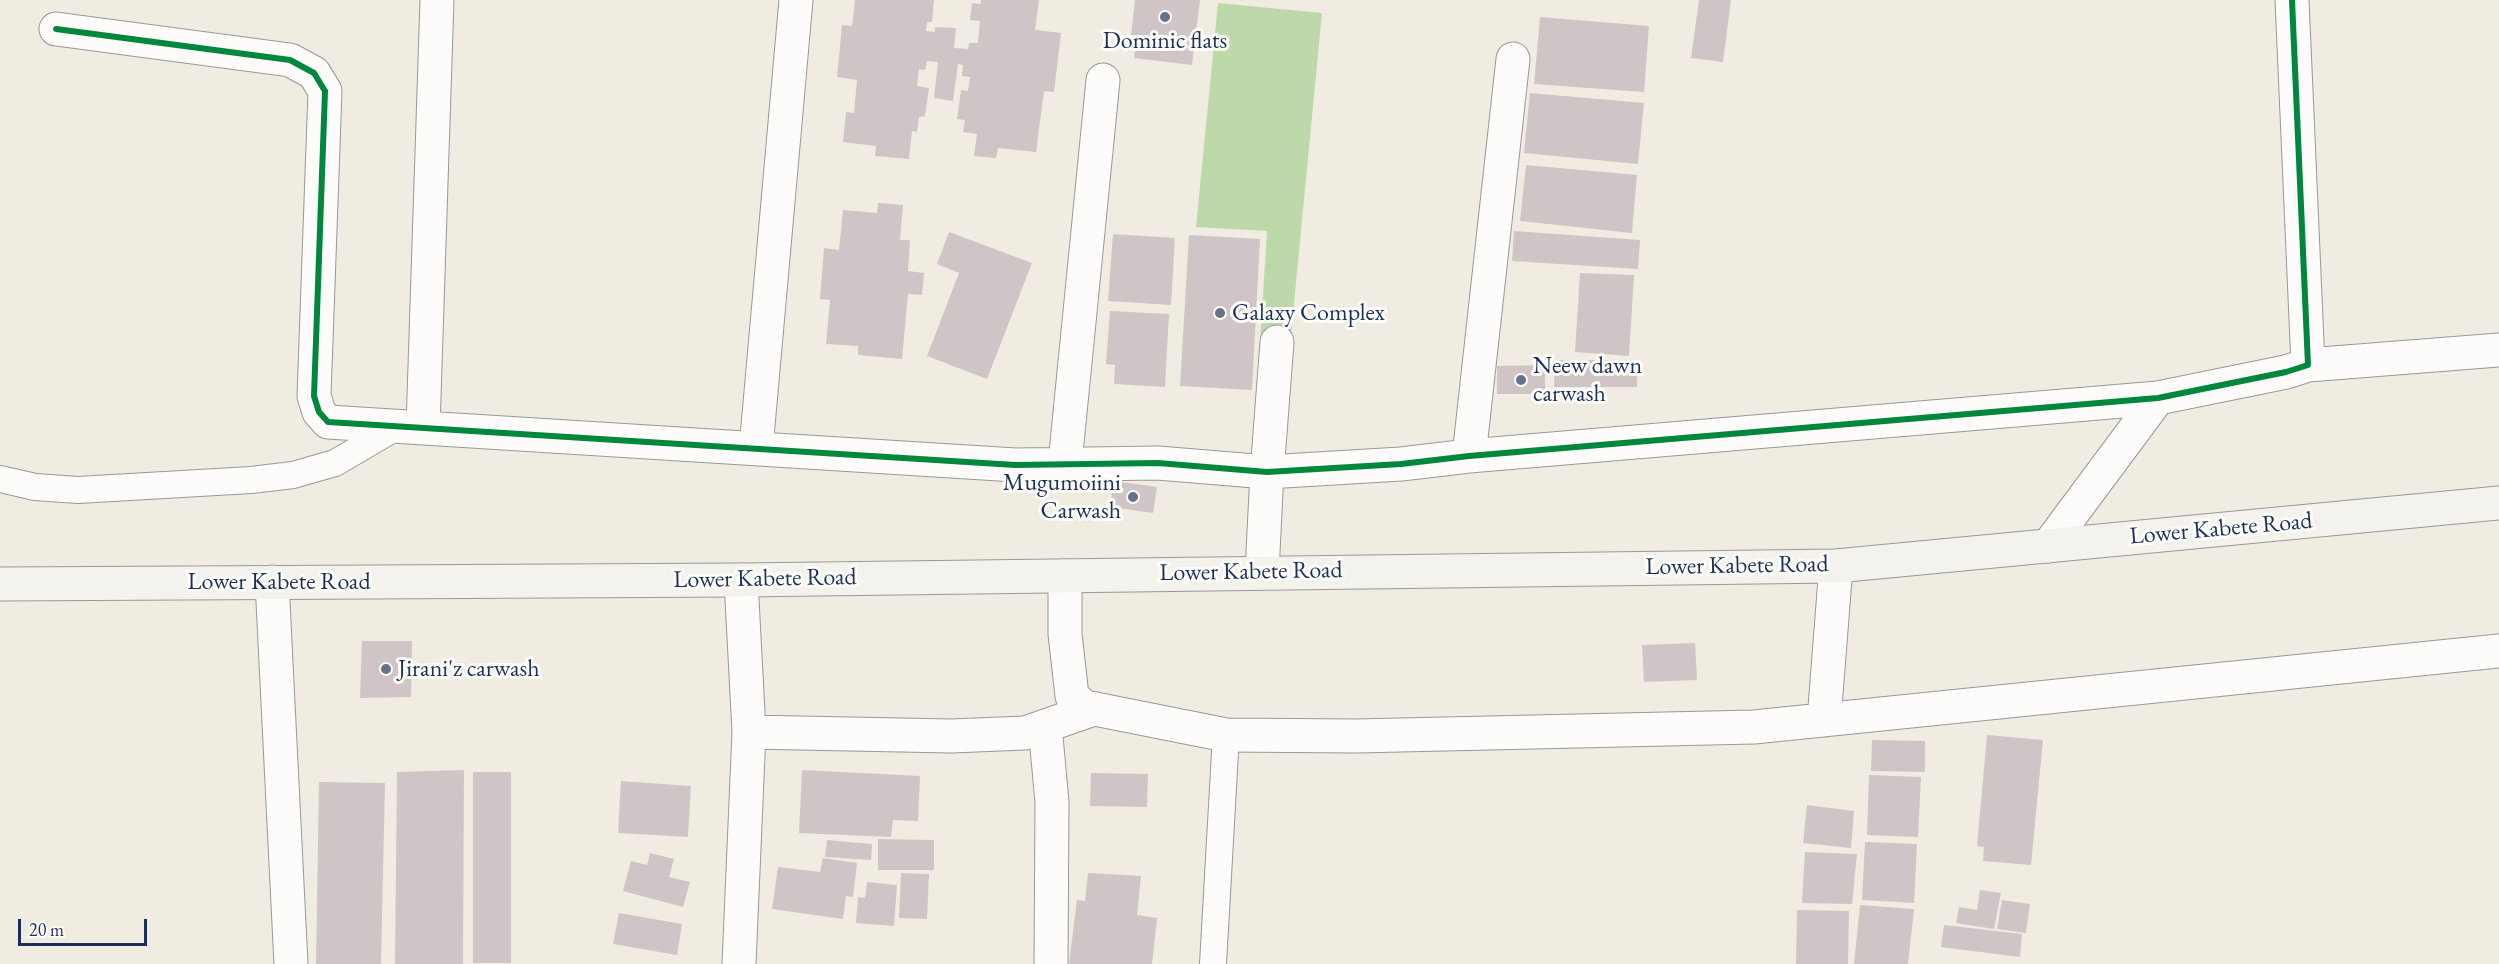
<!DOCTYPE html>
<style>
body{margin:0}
#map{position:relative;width:2499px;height:964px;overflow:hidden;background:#f1ece2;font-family:"EB Garamond",serif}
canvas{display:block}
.scale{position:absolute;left:18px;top:919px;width:129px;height:27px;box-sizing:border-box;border:3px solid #1b2f5e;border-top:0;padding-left:8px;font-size:18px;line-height:21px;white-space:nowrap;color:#1b2f5e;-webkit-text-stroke:4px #fdfcf7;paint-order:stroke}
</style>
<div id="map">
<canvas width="2499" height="964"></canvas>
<div class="scale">20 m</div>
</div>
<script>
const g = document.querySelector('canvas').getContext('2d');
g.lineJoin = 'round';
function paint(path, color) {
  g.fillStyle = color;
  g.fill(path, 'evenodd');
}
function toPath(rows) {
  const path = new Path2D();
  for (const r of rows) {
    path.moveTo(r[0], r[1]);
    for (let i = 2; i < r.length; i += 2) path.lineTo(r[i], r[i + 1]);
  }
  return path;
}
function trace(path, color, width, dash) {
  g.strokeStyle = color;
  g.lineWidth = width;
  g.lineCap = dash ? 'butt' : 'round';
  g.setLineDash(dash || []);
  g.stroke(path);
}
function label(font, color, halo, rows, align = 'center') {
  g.font = font + ' "EB Garamond",serif';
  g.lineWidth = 6;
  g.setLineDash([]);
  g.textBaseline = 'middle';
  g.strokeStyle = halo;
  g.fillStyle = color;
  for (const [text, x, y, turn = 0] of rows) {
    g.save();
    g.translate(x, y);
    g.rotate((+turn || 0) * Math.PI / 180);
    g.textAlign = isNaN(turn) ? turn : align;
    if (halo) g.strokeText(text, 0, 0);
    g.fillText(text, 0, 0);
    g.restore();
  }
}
paint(toPath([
 [1218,3,1322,13,1287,376,1258,374,1267,231,1196,227]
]), '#bed9a9');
paint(toPath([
 [855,0,934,0,932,22,927,22,926,31,935,32,935,27,956,28,954,48,968,49,969,43,978,43,980,21,970,20,972,3,981,4,981,0,1039,0,1035,30,1061,33,1054,92,1044,91,1036,152,998,148,996,158,974,156,977,134,963,132,965,120,957,119,961,90,968,91,970,77,962,76,963,65,958,64,953,101,934,98,938,62,927,61,925,70,919,69,917,86,929,88,925,116,919,117,917,132,912,131,909,159,875,156,876,146,843,142,846,112,854,113,857,80,837,77,842,25,852,26],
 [1135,0,1200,0,1192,65,1134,58,1137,35,1131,35],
 [1699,0,1731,0,1723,62,1691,58],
 [1540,17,1649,26,1644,92,1534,84],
 [1530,93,1644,103,1638,164,1524,153],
 [1526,165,1637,175,1632,233,1520,221],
 [878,203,903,205,900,240,910,240,908,271,924,273,922,295,908,294,902,359,858,355,858,346,826,344,830,300,820,299,824,248,839,250,843,210,877,213],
 [1514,231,1640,240,1638,269,1512,261],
 [949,232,1032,263,987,379,927,356,959,273,937,264],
 [1113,234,1175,238,1171,305,1108,301],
 [1189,235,1260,239,1252,390,1180,386],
 [1580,273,1634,275,1629,356,1575,352],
 [1110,311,1169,314,1165,387,1114,384,1115,365,1106,364],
 [1555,360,1637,360,1637,387,1554,387],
 [1545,365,1545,394,1497,394,1497,366],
 [1114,481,1157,487,1153,513,1110,507],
 [362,641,412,641,411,697,360,698],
 [1695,643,1697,680,1644,682,1642,645],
 [1987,735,2043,740,2031,865,1983,861,1984,847,1977,846],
 [1872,740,1925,741,1925,772,1871,771],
 [464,770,463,964,395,964,397,772],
 [802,770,920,776,918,821,893,820,891,837,799,833],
 [473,772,511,772,511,963,473,963],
 [1091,773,1148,774,1147,807,1090,806],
 [1869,775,1921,777,1918,837,1867,835],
 [621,781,691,786,688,837,618,833],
 [319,782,385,783,381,964,316,964],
 [1807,805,1854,811,1851,848,1803,843],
 [878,839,934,840,934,870,878,870],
 [827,840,872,844,871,860,825,857],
 [1865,842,1917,844,1914,903,1862,900],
 [1805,852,1857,854,1852,904,1802,903],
 [650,853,674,859,669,877,690,882,683,907,623,891,631,861,647,865],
 [823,858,857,863,853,897,846,896,843,919,772,909,778,867,820,872],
 [901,873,929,874,927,919,899,918],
 [1088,873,1141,876,1137,915,1157,918,1152,964,1069,964,1077,900,1085,901],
 [867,882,897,885,894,926,856,923,858,897,865,898],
 [1980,890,2001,893,1994,929,1956,923,1959,907,1977,910],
 [2002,900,2030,904,2026,933,1997,929],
 [1860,905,1914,909,1908,964,1854,964],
 [1797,910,1849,911,1848,964,1796,964],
 [619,913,682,924,677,955,613,944],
 [1944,925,2022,934,2020,957,1941,947]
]), '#cfc5c6');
const service = toPath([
 [0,479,35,487,78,490,251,480,293,475,335,463,398,426],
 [1213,964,1226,735]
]);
const minor = toPath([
 [56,29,290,60,314,73,325,91,314,396,319,412,328,422,1015,465,1158,463,1267,472,1401,464,1469,456,2158,398,2286,372,2308,365,2292,0],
 [2308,365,2499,350],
 [423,427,437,0],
 [756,448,796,0],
 [1469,456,1513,59],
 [1065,463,1103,80],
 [2048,546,2158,398],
 [1262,572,1267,472,1277,342],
 [1065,576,1065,634,1072,696,1085,707,1226,735,1356,736,1754,727,2499,651],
 [272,582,291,964],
 [1824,720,1836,566],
 [1045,726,1052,802,1051,964],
 [749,732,951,736,1025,733,1094,709],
 [739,964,749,732,741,580]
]);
const secondary = toPath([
 [0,584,741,580,1836,566,2499,503]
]);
trace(service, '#97989a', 28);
trace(minor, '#97989a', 35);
trace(secondary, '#97989a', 35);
trace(service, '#fdfcfb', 26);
trace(minor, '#fdfcfb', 33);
trace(secondary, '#f4f2ec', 33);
trace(toPath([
 [56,29,290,60,314,73,325,91,314,396,319,412,328,422,1015,465,1158,463,1267,472,1401,464,1469,456,2158,398,2286,372,2308,365,2292,0]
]), '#00873e', 6);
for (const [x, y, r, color] of [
 [1165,17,6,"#66718c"],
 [1220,313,6,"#66718c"],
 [1521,380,6,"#66718c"],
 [1133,497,6,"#66718c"],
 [386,669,6,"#66718c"]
]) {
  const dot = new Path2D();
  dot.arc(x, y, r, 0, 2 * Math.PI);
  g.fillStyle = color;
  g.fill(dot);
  trace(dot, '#fdfcf7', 2);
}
label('24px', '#1b2f5e', '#fdfcf7', [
 ["Dominic flats",1165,41,"center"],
 ["Galaxy Complex",1232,313],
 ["Neew dawn",1533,366],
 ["carwash",1533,394],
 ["Mugumoiini",1121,483,"right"],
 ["Carwash",1121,511,"right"],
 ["Jirani'z carwash",398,669]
], 'left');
label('24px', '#1b2f5e', '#fdfcf7', [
 ["Lower Kabete Road",2221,529,-5],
 ["Lower Kabete Road",1737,566,-1],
 ["Lower Kabete Road",1251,572,-1],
 ["Lower Kabete Road",765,579,-1],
 ["Lower Kabete Road",279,582]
]);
</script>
